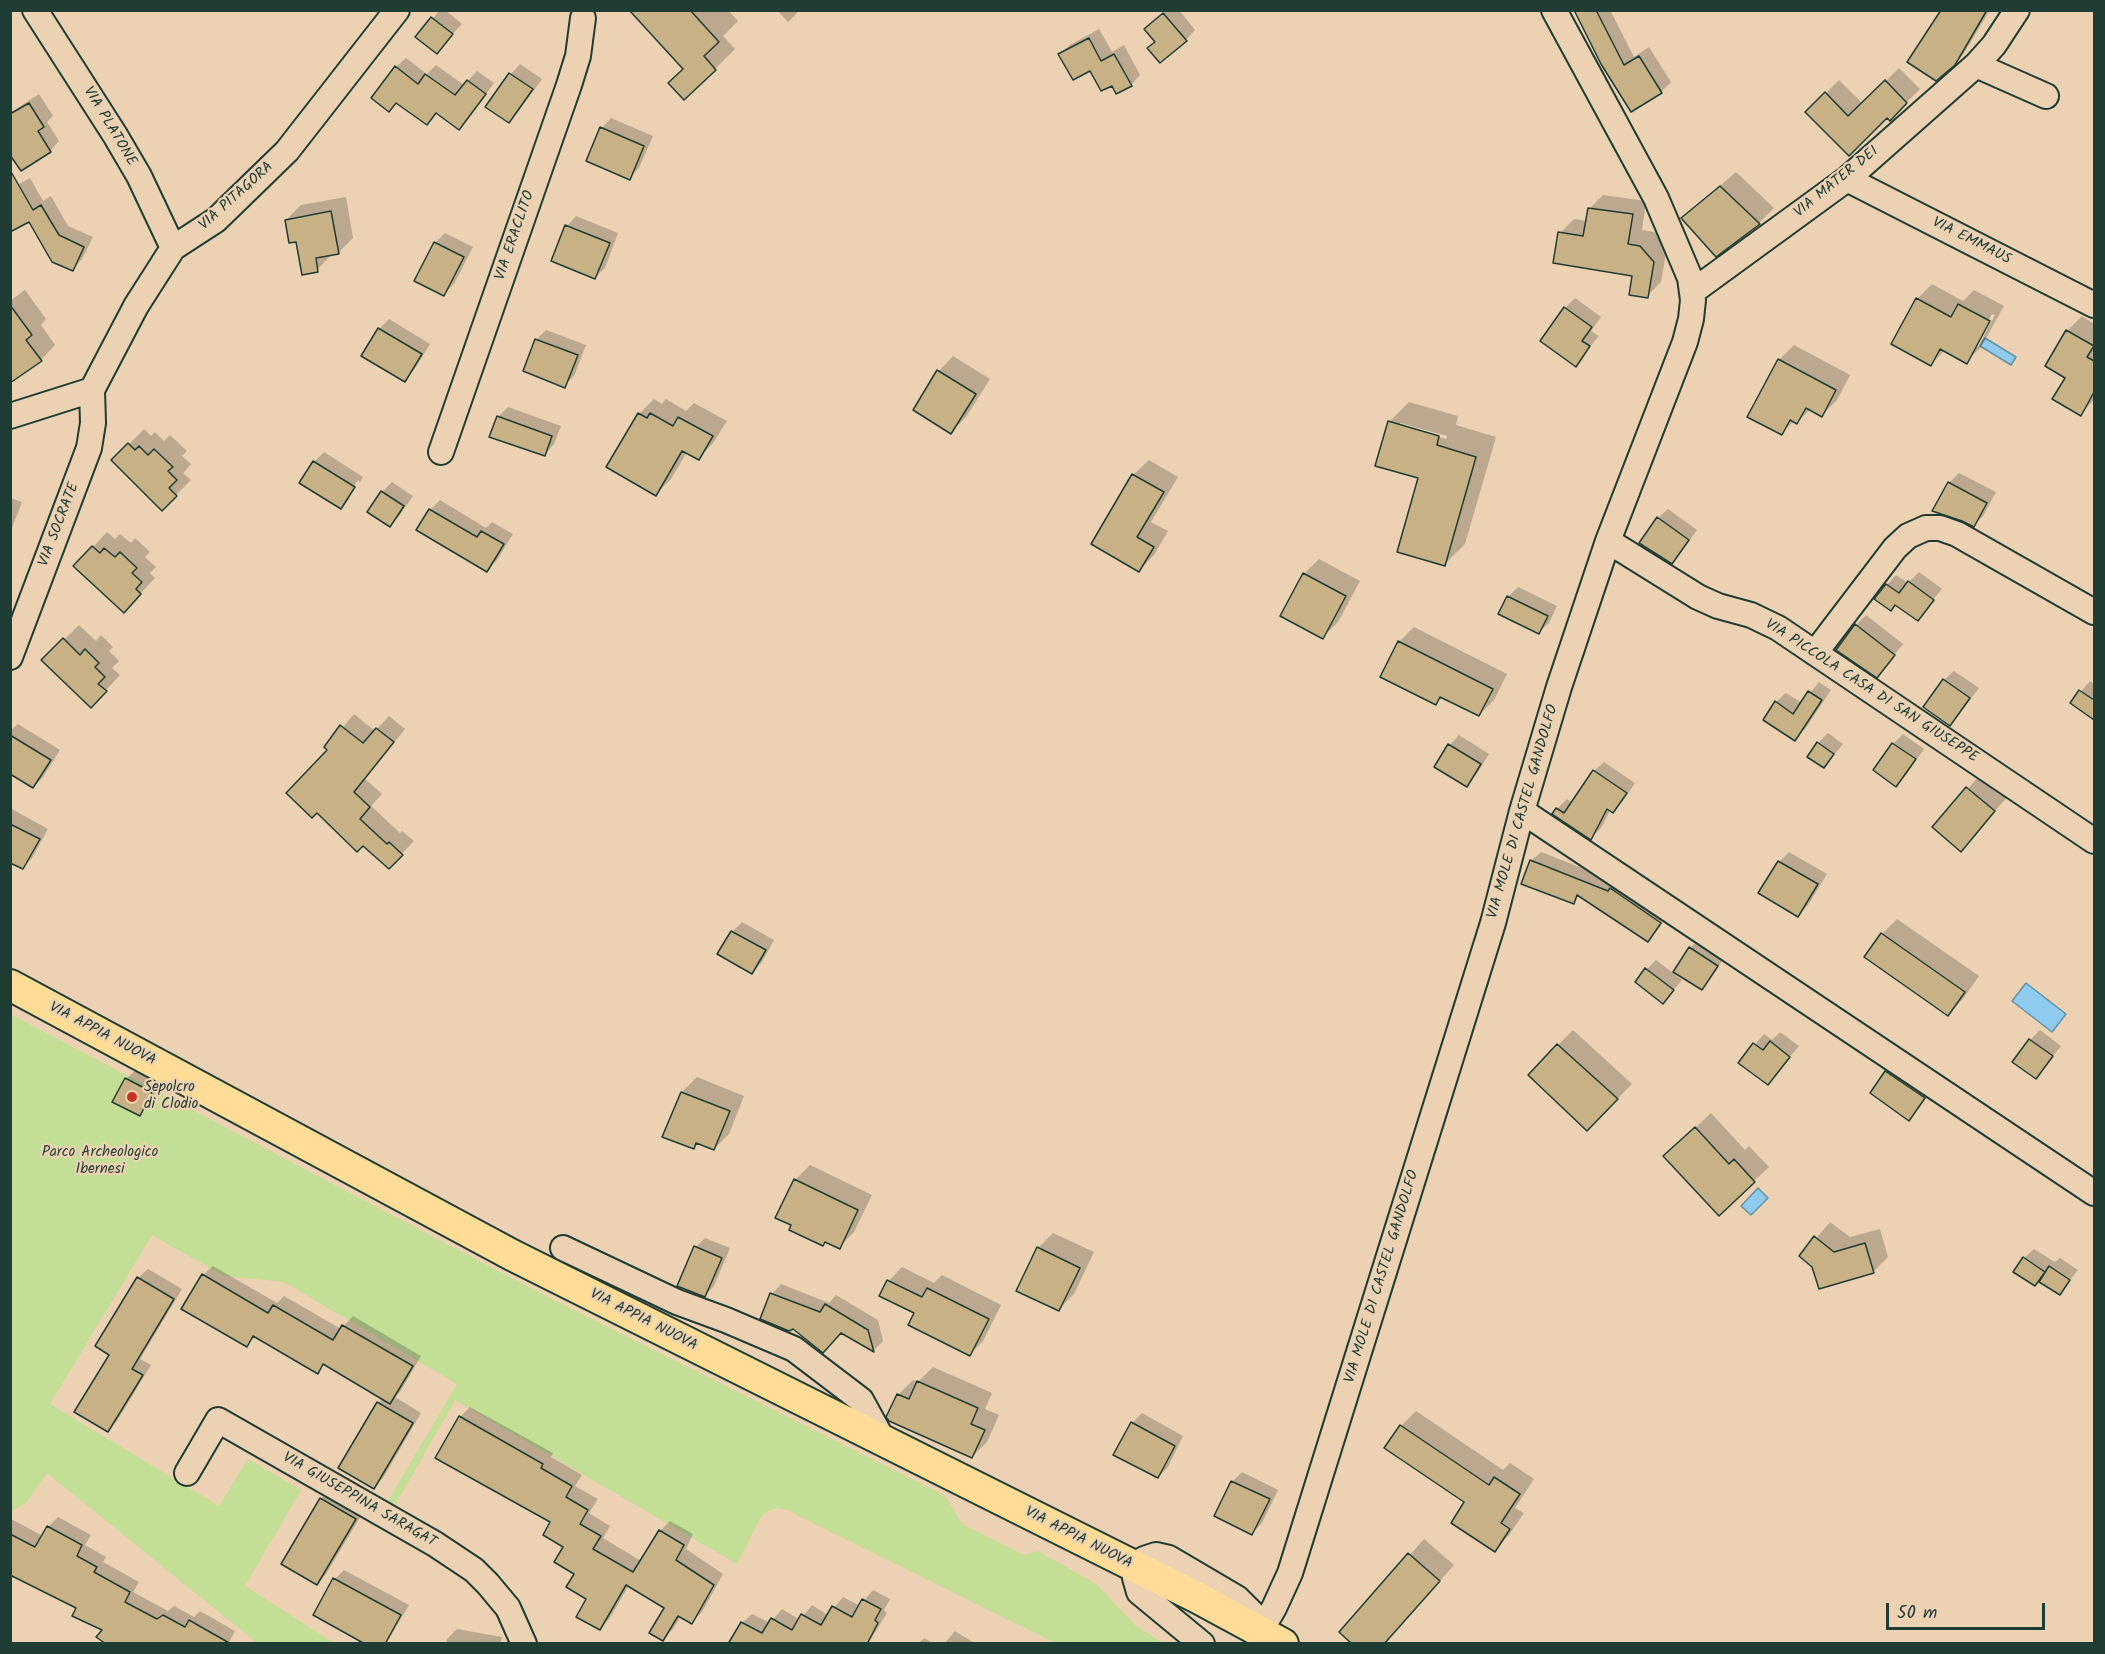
<!DOCTYPE html>
<style>
body{margin:0}
#map{position:relative;width:2105px;height:1654px;overflow:hidden;background:#ecd1b3;font-family:Kalam,sans-serif}
canvas{display:block}
.frame{position:absolute;inset:0;border:12px solid #1f3d34;pointer-events:none}
.scale{position:absolute;left:1886px;top:1603px;width:159px;height:27px;box-sizing:border-box;border:3px solid #1f3d34;border-top:0;padding-left:8px;font-size:18px;line-height:21px;white-space:nowrap;color:#1f3d34;-webkit-text-stroke:4px #ecd1b3;paint-order:stroke}
</style>
<div id="map">
<canvas width="2105" height="1654"></canvas>
<div class="frame"></div>
<div class="scale">50 m</div>
</div>
<script>
const g = document.querySelector('canvas').getContext('2d');
g.lineJoin = 'round';
function paint(path, color) {
  g.fillStyle = color;
  g.fill(path, 'evenodd');
}
function toPath(rows) {
  const path = new Path2D();
  for (const r of rows) {
    path.moveTo(r[0], r[1]);
    for (let i = 2; i < r.length; i += 2) path.lineTo(r[i], r[i + 1]);
  }
  return path;
}
function trace(path, color, width, dash) {
  g.strokeStyle = color;
  g.lineWidth = width;
  g.lineCap = dash ? 'butt' : 'round';
  g.setLineDash(dash || []);
  g.stroke(path);
}
function label(font, color, halo, rows, align = 'center') {
  g.font = font + ' Kalam,sans-serif';
  g.lineWidth = 4.5;
  g.setLineDash([]);
  g.textBaseline = 'middle';
  g.strokeStyle = halo;
  g.fillStyle = color;
  for (const [text, x, y, turn = 0] of rows) {
    g.save();
    g.translate(x, y);
    g.rotate((+turn || 0) * Math.PI / 180);
    g.textAlign = isNaN(turn) ? turn : align;
    if (halo) g.strokeText(text, 0, 0);
    g.fillText(text, 0, 0);
    g.restore();
  }
}
paint(toPath([
 [10,1014,542,1294,945,1496,963,1525,1024,1555,1038,1551,1096,1584,1136,1626,1163,1643,1055,1643,787,1510,777,1508,766,1512,761,1517,737,1564,455,1400,395,1505,388,1501,457,1384,284,1282,224,1276,152,1235,50,1404,219,1506,248,1459,301,1490,245,1586,334,1643,257,1643,47,1473,26,1503,11,1511]
]), '#c3de95');
const water = toPath([
 [1985,338,2016,357,2011,365,1980,346,1985,338],
 [2026,983,2066,1014,2052,1032,2012,1001,2026,983],
 [1758,1188,1768,1198,1751,1215,1741,1206,1758,1188]
]);
paint(water, '#8ecbef');
trace(water, '#6292a4', 1.5);
paint(toPath([
 [440,10,445,10,462,24,436,52,417,37],
 [631,10,728,10,738,21,723,36,735,49,715,69,684,69],
 [777,10,800,10,788,22],
 [1167,10,1179,10,1195,30,1186,40,1157,41,1156,20],
 [1575,10,1610,10,1634,57,1649,47,1671,82,1661,92,1602,63],
 [1947,10,1990,10,1964,53,1954,64],
 [1099,29,1112,52,1124,45,1140,75,1131,85,1112,84,1091,69,1060,54,1070,45],
 [406,58,427,74,436,65,464,85,477,71,494,83,469,118,459,128,437,112,427,123,397,102,389,110,396,67],
 [520,64,542,79,518,112,508,121,487,106,511,74],
 [1899,68,1920,89,1890,119,1887,116,1849,153,1807,112,1839,80,1863,104],
 [39,94,53,116,47,122,59,141,50,151,10,131,10,113],
 [611,118,653,136,639,168,629,178,602,128],
 [1736,172,1774,208,1759,223,1716,255,1683,218],
 [30,178,43,201,51,196,68,226,93,237,82,259,73,269,10,189],
 [1603,195,1646,201,1642,230,1654,232,1667,247,1661,282,1647,296,1634,275,1560,233,1574,219,1587,221,1589,209],
 [346,197,353,238,338,253,332,254,317,270,286,220,301,205],
 [576,216,618,233,605,268,595,277,567,226],
 [445,233,473,247,454,284,444,294,435,243],
 [1932,284,1963,301,1974,290,2004,306,1981,347,1966,362,1945,350,1931,364,1917,299],
 [1992,314,1995,315,1978,347,1974,347],
 [25,290,46,319,41,325,55,345,41,360,10,375,10,301],
 [1575,298,1601,317,1591,331,1599,336,1575,365,1542,340,1565,308],
 [2082,316,2094,324,2094,400,2080,414,2067,377,2067,331],
 [389,319,430,344,414,370,404,380,363,355,379,329],
 [546,330,586,345,574,376,564,386,525,370,537,339],
 [1794,345,1850,375,1837,400,1822,415,1811,409,1797,422,1794,421,1782,433,1779,360],
 [953,356,990,379,966,417,951,432,939,371],
 [654,399,662,404,666,399,686,411,694,403,727,421,713,443,699,458,687,452,671,479,656,494,639,414],
 [1409,402,1458,416,1456,425,1496,437,1465,544,1445,564,1420,477,1389,422],
 [1400,423,1447,436,1446,439,1400,426],
 [508,407,561,426,554,444,545,454,498,417],
 [144,429,151,436,155,432,164,441,170,435,187,451,182,456,191,464,183,473,191,480,162,509,114,460],
 [324,452,363,477,350,498,341,507,314,462],
 [358,480,360,482,350,498,346,498],
 [1149,460,1178,477,1151,522,1168,531,1154,555,1139,570,1093,543,1134,474],
 [1959,473,1996,492,1983,516,1974,525,1949,483],
 [392,482,413,496,399,516,390,525,369,512,382,492],
 [10,498,22,502,10,533],
 [440,500,486,528,492,522,513,534,497,560,487,570,418,530,430,510],
 [1668,509,1697,530,1681,552,1672,562,1658,518],
 [107,532,115,539,120,534,131,543,135,538,150,552,145,557,156,567,150,573,155,578,138,596,93,547],
 [1319,559,1360,581,1338,622,1323,637,1304,574],
 [1919,572,1942,589,1917,619,1887,585,1896,575,1908,583],
 [1518,587,1557,606,1549,623,1539,632,1508,597],
 [1866,615,1903,644,1877,676,1856,625],
 [79,625,96,641,101,635,113,647,109,651,119,661,112,668,120,675,91,706,43,660],
 [1414,627,1507,674,1494,700,1479,715,1443,696,1436,703,1399,642],
 [1954,671,1979,688,1959,715,1950,724,1944,680],
 [2090,681,2094,684,2094,718,2072,702],
 [1819,682,1831,690,1805,729,1795,739,1776,702,1786,693,1802,703],
 [354,714,375,731,389,716,405,729,365,779,382,794,371,806,400,833,402,831,414,841,389,867,363,844,329,749,326,747],
 [18,724,60,750,43,777,33,787,10,773,10,731],
 [1828,733,1843,744,1824,767,1818,743],
 [1903,734,1924,749,1906,775,1896,785,1875,770,1893,744],
 [1459,735,1489,754,1476,775,1466,785,1450,745],
 [1604,762,1635,783,1623,801,1613,811,1611,809,1601,828,1591,838,1557,809,1567,799,1573,803,1594,771],
 [1982,773,2009,795,1961,850,1934,827],
 [10,808,48,829,32,858,23,868,10,861],
 [1541,852,1618,882,1670,912,1657,931,1648,940,1580,895,1573,902,1531,861],
 [1789,852,1827,874,1808,905,1798,915,1760,893,1779,862],
 [1897,919,1979,976,1963,999,1948,1014,1866,957,1882,934],
 [742,922,774,940,762,962,752,972,732,932],
 [1700,938,1726,955,1711,978,1702,988,1690,948],
 [1656,960,1682,980,1663,1002,1647,969],
 [1573,1030,1632,1084,1602,1114,1558,1045],
 [2040,1030,2061,1046,2036,1077,2030,1040],
 [1780,1032,1799,1046,1768,1083,1740,1062,1764,1034,1772,1040],
 [1896,1062,1934,1087,1918,1109,1909,1119,1872,1093,1886,1072],
 [136,1070,160,1082,149,1104,139,1114,126,1079],
 [697,1077,744,1096,729,1134,714,1149,698,1143,693,1148,682,1092],
 [1711,1113,1745,1150,1749,1146,1769,1167,1754,1181,1680,1142],
 [810,1165,872,1195,854,1232,839,1247,795,1180],
 [1830,1222,1850,1237,1880,1229,1888,1257,1873,1272,1814,1266,1801,1256],
 [1053,1233,1094,1252,1074,1294,1059,1309,1038,1248],
 [705,1238,730,1248,714,1286,705,1295,696,1247],
 [2034,1249,2055,1262,2060,1258,2078,1270,2059,1294,2039,1280,2024,1258],
 [213,1266,277,1303,284,1296,341,1329,353,1316,421,1356,400,1392,395,1397,421,1413,383,1478,373,1487,378,1403,383,1398,325,1364,317,1372,256,1336,247,1345,203,1275],
 [902,1267,934,1283,942,1275,1001,1305,983,1341,970,1354,916,1313,881,1296,889,1281],
 [148,1269,182,1289,140,1359,151,1365,117,1421,108,1430,111,1354,138,1278],
 [781,1284,829,1303,836,1295,878,1320,883,1341,874,1350,772,1294],
 [933,1367,992,1393,985,1409,999,1415,987,1442,972,1457,898,1395,913,1380,918,1382],
 [470,1407,553,1453,551,1457,582,1475,575,1486,598,1499,589,1513,610,1526,603,1538,641,1561,660,1531,670,1521,693,1534,686,1549,723,1574,702,1612,692,1622,681,1616,673,1629,663,1639,667,1607,629,1585,610,1618,599,1629,588,1598,552,1522,460,1417],
 [1416,1411,1503,1470,1510,1463,1534,1479,1515,1508,1524,1513,1509,1535,1494,1550,1467,1502,1401,1426],
 [1142,1413,1183,1436,1168,1467,1158,1477,1132,1423],
 [1242,1472,1278,1490,1262,1523,1252,1533,1232,1482],
 [331,1490,365,1509,326,1574,317,1584,321,1499],
 [58,1517,91,1535,85,1545,106,1557,103,1562,139,1582,133,1592,168,1611,174,1606,194,1617,200,1611,235,1631,228,1644,78,1608,10,1573,10,1523,13,1520,43,1536,48,1527],
 [1424,1539,1454,1565,1384,1644,1341,1632],
 [344,1570,409,1605,386,1644,368,1644,335,1579],
 [873,1590,890,1599,884,1610,887,1613,868,1644,730,1644,742,1623,752,1614,770,1623,782,1609,800,1620,812,1605,828,1615,843,1597,860,1606],
 [457,1629,502,1637,500,1644,446,1644,447,1639],
 [955,1631,976,1644,944,1644],
 [924,1638,934,1644,918,1644]
]), '#0003');
const building = toPath([
 [629,10,690,10,719,42,704,56,716,70,684,100,668,83,683,69,629,10],
 [1574,10,1596,10,1624,65,1639,56,1662,93,1631,112,1601,64,1574,10],
 [1941,10,1987,10,1955,65,1936,81,1907,62,1941,10],
 [1163,13,1187,41,1160,63,1147,48,1155,42,1144,29,1163,13],
 [431,17,453,34,437,54,415,37,431,17],
 [1089,38,1101,61,1114,54,1132,86,1116,94,1112,86,1101,91,1090,71,1073,80,1058,54,1089,38],
 [395,66,418,84,425,74,455,95,467,80,486,94,459,130,436,113,427,125,396,103,389,112,371,98,395,66],
 [509,73,533,89,509,123,485,107,509,73],
 [1885,80,1907,103,1890,121,1887,118,1849,156,1805,112,1825,92,1848,116,1885,80],
 [29,103,44,127,38,131,51,152,21,171,10,155,10,114,29,103],
 [600,127,644,146,630,180,586,161,600,127],
 [10,170,33,210,41,205,59,235,84,247,73,271,52,262,29,222,10,232,10,170],
 [1720,186,1760,224,1716,257,1681,218,1720,186],
 [1588,208,1633,214,1628,244,1640,246,1654,262,1648,298,1629,295,1632,276,1553,263,1558,232,1583,236,1588,208],
 [331,211,339,254,316,258,318,272,302,275,296,242,289,243,285,220,331,211],
 [565,225,610,243,595,279,551,261,565,225],
 [434,242,464,257,444,296,414,281,434,242],
 [1916,298,1951,317,1958,304,1990,321,1967,364,1940,349,1931,366,1891,344,1916,298],
 [10,305,32,335,26,340,42,361,10,383,10,305],
 [1564,307,1592,327,1582,341,1590,346,1576,367,1540,341,1564,307],
 [378,328,422,354,405,382,361,356,378,328],
 [2066,330,2094,346,2087,357,2094,361,2094,392,2081,416,2052,399,2065,378,2045,366,2066,330],
 [535,339,578,355,565,388,523,371,535,339],
 [1778,359,1836,390,1822,417,1806,408,1797,424,1790,420,1782,435,1747,417,1778,359],
 [937,370,976,394,951,434,913,410,937,370],
 [638,413,647,418,650,413,673,426,678,417,713,436,699,460,682,451,656,496,606,467,638,413],
 [497,416,552,436,545,456,489,437,497,416],
 [1388,421,1439,436,1437,445,1476,457,1445,566,1397,552,1418,478,1375,466,1388,421],
 [128,443,135,450,139,446,148,455,154,449,173,467,168,471,177,480,169,488,177,496,162,511,111,460,128,443],
 [313,461,355,487,341,509,299,483,313,461],
 [1132,474,1164,492,1137,537,1154,547,1139,572,1091,544,1132,474],
 [1948,482,1987,503,1974,527,1962,521,1932,511,1948,482],
 [381,491,404,506,390,527,367,512,381,491],
 [429,509,477,537,481,531,504,544,487,572,416,530,429,509],
 [1657,517,1689,540,1672,564,1639,543,1657,517],
 [92,546,100,553,104,548,115,557,120,552,137,568,132,573,142,582,136,589,141,594,124,613,73,566,92,546],
 [1303,573,1346,596,1323,639,1280,616,1303,573],
 [1908,581,1934,600,1918,621,1895,605,1891,611,1874,599,1886,584,1899,593,1908,581],
 [1507,596,1548,616,1539,634,1498,614,1507,596],
 [1855,624,1895,655,1877,678,1836,650,1855,624],
 [63,638,80,655,85,649,99,663,95,667,105,677,98,684,107,691,91,708,41,660,63,638],
 [1398,641,1493,689,1479,716,1440,697,1436,705,1380,677,1398,641],
 [1943,679,1970,698,1950,726,1923,707,1943,679],
 [2079,690,2094,700,2094,720,2070,703,2079,690],
 [1808,691,1822,700,1795,741,1763,720,1775,701,1793,714,1808,691],
 [340,725,363,743,376,728,394,742,354,792,370,807,360,819,387,844,389,842,403,855,389,869,363,846,357,852,317,813,312,818,286,793,327,750,324,747,340,725],
 [10,735,51,760,33,788,10,774,10,735],
 [1817,742,1834,754,1824,768,1807,757,1817,742],
 [1892,743,1916,759,1896,787,1873,770,1892,743],
 [1448,744,1481,764,1467,787,1434,767,1448,744],
 [1593,770,1627,793,1613,813,1607,809,1591,840,1552,814,1556,808,1564,813,1593,770],
 [1966,787,1995,811,1961,852,1932,827,1966,787],
 [10,824,40,839,23,869,10,863,10,824],
 [1530,860,1608,891,1610,888,1661,923,1648,942,1577,895,1574,904,1521,884,1530,860],
 [1778,861,1818,884,1798,917,1758,893,1778,861],
 [731,931,766,950,752,974,717,954,731,931],
 [1881,933,1965,992,1948,1016,1864,957,1881,933],
 [1689,947,1718,966,1702,990,1673,972,1689,947],
 [1645,968,1674,990,1663,1004,1635,982,1645,968],
 [2029,1039,2053,1056,2036,1079,2012,1062,2029,1039],
 [1770,1041,1790,1057,1768,1085,1738,1063,1753,1043,1763,1050,1770,1041],
 [1557,1044,1618,1099,1587,1131,1528,1075,1557,1044],
 [1885,1071,1925,1098,1909,1121,1870,1093,1885,1071],
 [125,1078,152,1092,140,1116,112,1102,125,1078],
 [681,1092,730,1111,714,1150,696,1143,694,1149,662,1137,681,1092],
 [1695,1127,1729,1164,1734,1159,1755,1182,1719,1216,1663,1156,1695,1127],
 [794,1179,858,1210,840,1249,825,1242,823,1246,789,1230,791,1225,775,1218,794,1179],
 [1814,1236,1834,1252,1865,1243,1874,1273,1819,1289,1812,1267,1799,1256,1814,1236],
 [694,1246,722,1258,705,1297,677,1286,694,1246],
 [1037,1247,1080,1268,1059,1311,1016,1291,1037,1247],
 [2023,1257,2045,1272,2035,1286,2013,1272,2023,1257],
 [2049,1266,2070,1280,2060,1295,2039,1282,2049,1266],
 [202,1274,268,1313,273,1305,333,1340,342,1325,413,1366,390,1404,323,1364,318,1374,253,1336,247,1347,181,1309,202,1274],
 [137,1277,174,1299,132,1369,143,1375,108,1432,74,1412,109,1355,95,1346,137,1277],
 [887,1280,922,1297,927,1288,989,1319,970,1356,908,1325,914,1313,879,1296,887,1280],
 [770,1293,820,1312,825,1304,868,1330,874,1352,841,1333,823,1353,793,1329,789,1331,760,1319,770,1293],
 [917,1381,978,1408,971,1424,985,1430,972,1458,889,1421,886,1417,897,1394,909,1399,917,1381],
 [377,1402,413,1423,374,1489,338,1468,377,1402],
 [459,1416,543,1464,541,1468,572,1486,566,1497,588,1510,580,1524,601,1536,593,1549,633,1572,659,1530,684,1545,676,1560,714,1585,692,1624,678,1616,663,1641,649,1633,664,1608,626,1585,600,1630,576,1617,586,1599,566,1587,574,1574,554,1562,563,1547,543,1535,550,1522,435,1458,459,1416],
 [1131,1422,1175,1446,1158,1478,1113,1455,1131,1422],
 [1400,1425,1489,1485,1494,1477,1520,1494,1501,1523,1510,1529,1495,1552,1451,1523,1464,1502,1384,1448,1400,1425],
 [1231,1481,1270,1499,1252,1535,1214,1516,1231,1481],
 [320,1498,356,1519,317,1585,281,1564,320,1498],
 [47,1526,82,1545,77,1556,97,1567,94,1572,130,1592,125,1602,157,1619,163,1615,185,1627,189,1620,231,1644,106,1644,96,1637,102,1630,72,1616,76,1608,10,1575,10,1534,35,1547,47,1526],
 [1408,1553,1440,1581,1384,1644,1352,1644,1339,1632,1408,1553],
 [333,1578,401,1615,385,1644,365,1644,313,1615,333,1578],
 [862,1599,881,1609,875,1620,878,1623,867,1644,728,1644,741,1622,762,1633,771,1618,792,1630,801,1614,821,1625,832,1606,852,1617,862,1599]
]);
paint(building, '#c8b185');
trace(building, '#1f3d34', 1.5);
const minor = toPath([
 [35,10,115,135,139,176,173,248],
 [1976,65,2046,96],
 [1847,179,2094,305],
 [1692,292,1847,179,1976,65,1994,45,2017,10],
 [92,390,136,306,173,248,216,220,287,151,397,10],
 [10,416,92,390],
 [441,452,569,85,578,56,583,18],
 [1608,541,1698,597,1718,606,1751,615,1778,628,2094,841],
 [1815,653,1895,548,1908,536,1926,528,1940,528,1957,534,2094,612],
 [10,657,89,448,93,423,92,390],
 [1522,811,2094,1193],
 [563,1248,677,1302,726,1320,794,1349,861,1400,884,1442],
 [187,1473,218,1420,435,1544,474,1570,488,1584,508,1608,524,1644],
 [1260,1632,1274,1608,1290,1573,1493,923,1522,811,1559,687,1608,541,1685,342,1691,319,1693,300,1690,278,1656,198,1554,10],
 [1202,1644,1139,1592,1135,1578,1137,1569,1144,1559,1156,1555,1169,1558,1237,1598,1252,1613,1260,1632]
]);
const major = toPath([
 [10,985,512,1255,1198,1598,1283,1644]
]);
trace(minor, '#1f3d34', 28);
trace(major, '#1f3d34', 34);
trace(minor, '#ecd1b3', 24);
trace(major, '#ffdd96', 30);
for (const [x, y, r, color] of [
 [132,1097,6,"#c8321e"]
]) {
  const dot = new Path2D();
  dot.arc(x, y, r, 0, 2 * Math.PI);
  g.fillStyle = color;
  g.fill(dot);
  trace(dot, '#ecd1b3', 2);
}
label('15px', '#1f3d34', '#ecd1b3', [
 ["VIA PLATONE",109,127,59],
 ["VIA MATER DEI",1837,183,-39],
 ["VIA PITAGORA",237,197,-42],
 ["VIA ERACLITO",516,236,-71],
 ["VIA EMMAUS",1971,242,27],
 ["VIA SOCRATE",60,525,-69],
 ["VIA PICCOLA CASA DI SAN GIUSEPPE",1871,692,33],
 ["VIA MOLE DI CASTEL GANDOLFO",1524,812,-74],
 ["VIA APPIA NUOVA",102,1035,28],
 ["VIA MOLE DI CASTEL GANDOLFO",1383,1277,-73],
 ["VIA APPIA NUOVA",643,1321,27],
 ["VIA GIUSEPPINA SARAGAT",359,1501,30],
 ["VIA APPIA NUOVA",1078,1539,27]
]);
label('15px', '#1f3d34', '#ecd1b3', [
 ["Sepolcro",144,1088],
 ["di Clodio",144,1105]
], 'left');
label('15px', '#274539', '#ecd1b3', [
 ["Parco Archeologico",100,1153],
 ["Ibernesi",100,1170]
]);
</script>
